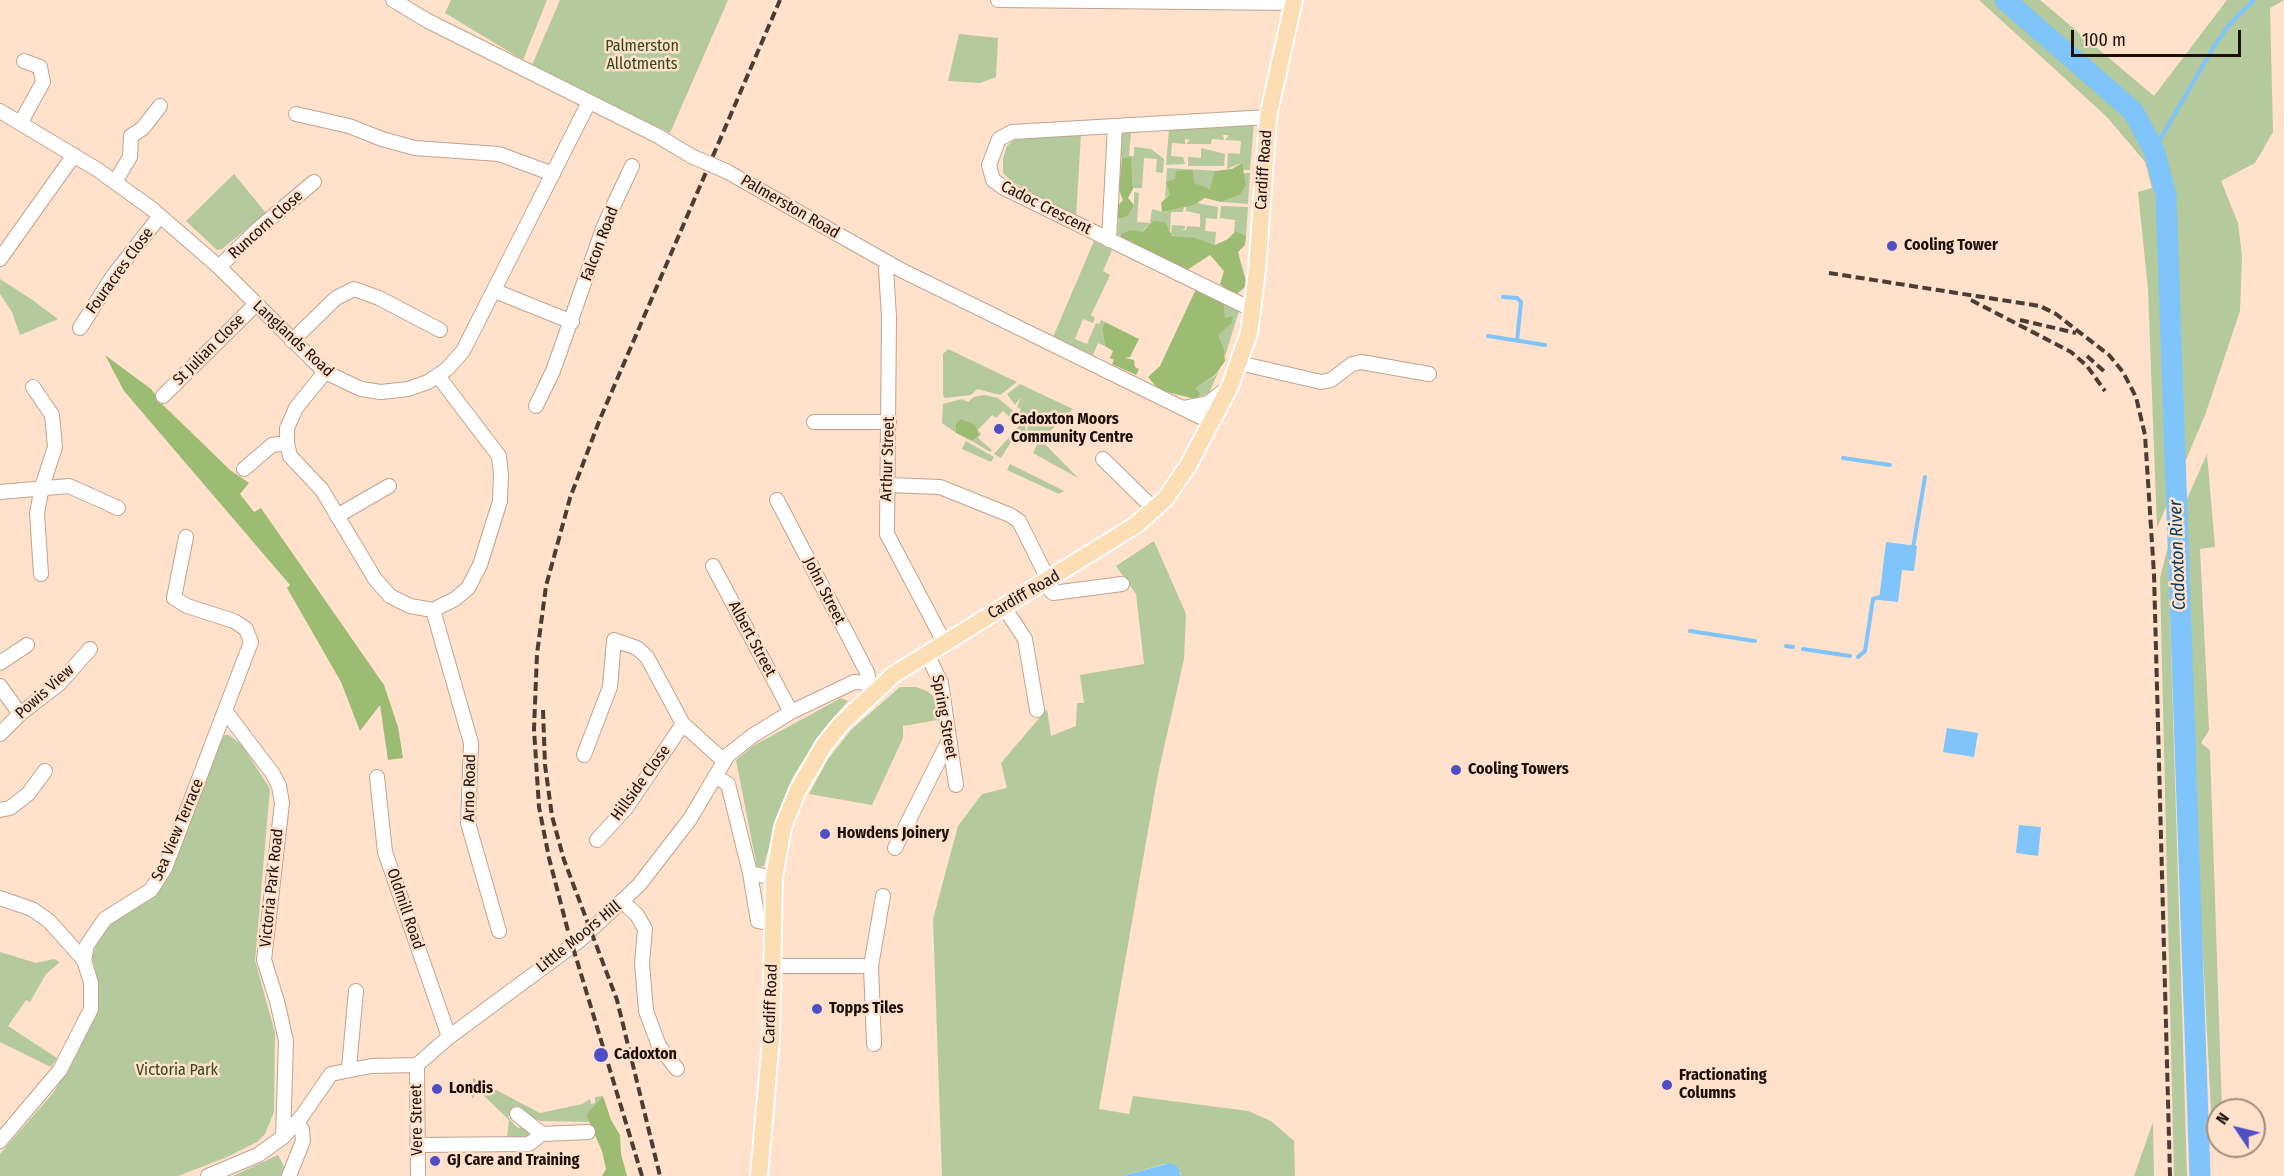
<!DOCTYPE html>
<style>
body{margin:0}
#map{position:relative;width:2284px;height:1176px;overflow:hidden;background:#ffe1cc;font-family:"Fira Sans Condensed",sans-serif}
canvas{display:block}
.north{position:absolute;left:2206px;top:1098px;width:60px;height:60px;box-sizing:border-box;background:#ffe1cc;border:2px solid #a48e7e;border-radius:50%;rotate:305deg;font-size:16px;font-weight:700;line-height:24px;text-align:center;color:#1b110a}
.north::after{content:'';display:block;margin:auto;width:21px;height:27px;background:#4e4fc5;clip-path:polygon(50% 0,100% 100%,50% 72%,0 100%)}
.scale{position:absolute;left:2071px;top:30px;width:170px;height:27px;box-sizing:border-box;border:3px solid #1b110a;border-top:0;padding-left:8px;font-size:18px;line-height:21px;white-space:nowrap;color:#1b110a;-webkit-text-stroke:4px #ffe1cc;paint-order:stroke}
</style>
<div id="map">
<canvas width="2284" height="1176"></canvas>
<div class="north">N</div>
<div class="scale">100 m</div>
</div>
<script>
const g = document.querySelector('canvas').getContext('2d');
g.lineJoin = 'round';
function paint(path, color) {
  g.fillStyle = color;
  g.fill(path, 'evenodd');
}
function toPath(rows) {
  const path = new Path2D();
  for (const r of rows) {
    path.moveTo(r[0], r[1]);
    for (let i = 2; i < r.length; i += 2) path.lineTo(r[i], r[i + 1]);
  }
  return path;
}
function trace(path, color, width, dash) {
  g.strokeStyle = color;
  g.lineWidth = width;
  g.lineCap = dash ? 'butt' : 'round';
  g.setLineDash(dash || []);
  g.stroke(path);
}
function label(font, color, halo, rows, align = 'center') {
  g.font = font + ' "Fira Sans Condensed",sans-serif';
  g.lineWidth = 5;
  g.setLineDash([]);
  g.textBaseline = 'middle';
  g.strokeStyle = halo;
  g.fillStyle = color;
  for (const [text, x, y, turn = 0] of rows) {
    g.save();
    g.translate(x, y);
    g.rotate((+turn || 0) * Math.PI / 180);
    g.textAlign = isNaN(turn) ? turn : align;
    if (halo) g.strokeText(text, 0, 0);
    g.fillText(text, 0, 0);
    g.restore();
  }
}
paint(toPath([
 [451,0,547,0,523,60,445,13],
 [560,0,728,0,670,133,532,65],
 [1979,0,2040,0,2154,96,2227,0,2284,0,2270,8,2273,132,2255,163,2221,181,2238,223,2242,256,2240,311,2205,415,2157,528,2148,289,2138,192,2152,188,2145,162,2107,117],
 [959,34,998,38,996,77,980,83,948,81],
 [1254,122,1250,170,1243,170,1241,163,1227,169,1228,153,1240,154,1241,141,1225,140,1229,135,1223,135,1224,140,1212,139,1211,144,1186,144,1190,140,1185,139,1185,144,1172,143,1171,156,1183,157,1185,164,1166,165,1169,130],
 [1122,132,1131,132,1129,156,1134,156,1134,147,1151,149,1164,159,1163,173,1156,172,1157,159,1144,158,1142,188,1133,188,1131,158,1122,158,1120,152],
 [1081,134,1076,217,1011,181,1003,173,1003,159,1007,146,1014,140],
 [1201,148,1225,154,1224,166,1188,166,1188,157,1201,158],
 [1167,168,1218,171,1215,172,1211,189,1175,179,1170,194,1165,198],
 [1243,173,1250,173,1248,204,1221,202,1240,195,1246,185],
 [234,174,266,213,222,249,217,250,186,221],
 [1134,192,1139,193,1137,222,1150,223,1152,209,1163,212,1184,207,1183,212,1171,212,1170,232,1166,223,1146,227,1142,232,1117,235,1119,219,1128,216,1134,205],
 [1197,203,1218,207,1217,219,1206,218,1205,231,1216,232,1215,245,1196,238,1182,238,1171,235,1172,225,1185,226,1185,229,1181,230,1186,230,1187,226,1200,227,1200,214,1186,211,1186,206],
 [1221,206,1248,207,1246,236,1236,231,1234,233,1235,220,1220,218],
 [1094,241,1112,250,1103,271,1110,275,1091,315,1095,318,1093,323,1083,319,1075,339,1087,344,1096,323,1099,324,1101,320,1105,322,1102,328,1105,346,1098,343,1093,355,1053,337],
 [0,279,31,299,58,319,20,335,12,312,0,294],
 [1224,304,1239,311,1225,356,1217,335,1232,323,1225,318],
 [948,349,1000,374,1017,382,1000,395,977,389,971,395,945,398,943,395,943,354],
 [1220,368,1209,393,1195,399,1194,388,1215,376],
 [1020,384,1073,409,1041,440,1078,478,1033,453,1037,445,1026,439,1028,421,1019,412,1021,409,1017,407,1021,397,1015,405,1007,394],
 [984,395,998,398,1024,420,1026,428,1024,438,1016,434,1001,458,994,454,1019,426,1003,411,996,418,992,415,978,430,981,434,978,438,992,450,990,452,972,441,979,435,974,425,956,424,956,433,942,423,943,404,962,399,968,402,974,397],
 [966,441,994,457,991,462,962,449],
 [2207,454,2215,547,2200,549,2209,730,2201,743,2210,750,2222,1110,2218,1110,2218,1146,2223,1148,2213,1147,2199,879,2186,501],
 [1010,464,1064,491,1059,494,1007,470],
 [1154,541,1186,614,1184,659,1158,774,1099,1109,1129,1114,1133,1096,1248,1111,1271,1121,1294,1141,1295,1176,1181,1176,1181,1173,1164,1164,1121,1176,942,1176,933,919,958,826,982,794,1007,788,1001,763,1047,709,1051,736,1076,726,1077,703,1084,703,1080,675,1144,664,1136,594,1116,566],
 [2168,547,2175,780,2187,1176,2174,1176,2160,578],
 [900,687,916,687,927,691,938,700,943,719,903,726,903,738,872,805,809,794,828,759,851,730],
 [841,698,848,701,823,730,794,775,778,813,764,866,757,867,736,760,753,746],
 [221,735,229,735,242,745,270,789,255,960,275,1033,274,1112,265,1134,257,1142,227,1157,178,1176,0,1176,0,1154,53,1093,75,1058,99,1009,99,984,92,957,98,940,110,924,153,894],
 [0,952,36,963,54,959,60,962,46,974,30,1002,26,1000,8,1026,57,1058,51,1067,0,1042],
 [473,1078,540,1113,582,1104,590,1099,591,1104,595,1103,595,1097,603,1096,586,1115,589,1122,541,1121,511,1111,508,1116,511,1121,518,1128,524,1126,531,1137,529,1139,507,1137,509,1120,479,1091,472,1099],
 [2153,1122,2154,1176,2134,1176],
 [278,1155,285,1168,283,1176,233,1176]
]), '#b4c99c');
paint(toPath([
 [1131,157,1133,189,1128,198,1134,205,1128,216,1119,219,1112,212,1123,200,1119,190,1122,158],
 [1242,163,1246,185,1240,195,1221,202,1205,198,1194,205,1162,212,1161,203,1170,194,1166,182,1175,179,1176,171,1193,170,1194,183,1210,189,1215,171,1232,169],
 [1154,221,1166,223,1172,236,1196,238,1215,245,1228,239,1236,231,1246,236,1245,245,1238,252,1247,285,1236,295,1220,284,1224,271,1210,255,1187,270,1127,246,1120,235,1130,230,1142,232],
 [1197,287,1224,304,1225,318,1233,316,1232,323,1218,335,1224,349,1225,361,1215,375,1195,388,1200,394,1195,399,1159,390,1148,377,1160,366],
 [1105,322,1139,339,1130,357,1125,358,1134,360,1135,367,1139,369,1136,375,1112,364,1114,360,1110,358,1113,351,1105,346,1102,328],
 [105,355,151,389,163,405,230,470,249,483,240,494,254,512,261,508,384,685,398,727,403,758,388,760,380,705,360,731,341,682,287,588,290,585,124,391],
 [961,419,975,425,979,435,972,441,956,433,956,424],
 [603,1096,611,1120,620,1135,621,1154,627,1176,602,1176,606,1169,602,1151,586,1115]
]), '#9cbb73');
paint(toPath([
 [1886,542,1917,546,1914,571,1902,570,1898,602,1879,600],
 [1947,728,1978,733,1974,757,1943,752],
 [2019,825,2041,827,2038,856,2016,853],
 [1170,1163,1177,1166,1181,1176,1121,1176]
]), '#7fc4fa');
trace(toPath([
 [2154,150,2213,48,2228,26,2254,0],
 [1503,297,1517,298,1521,302,1517,341],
 [1488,336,1545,345],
 [1843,458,1890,465],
 [1913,548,1925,477],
 [1690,631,1755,641],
 [1786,646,1793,647],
 [1803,649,1850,656],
 [1858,657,1865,651,1873,599,1880,597]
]), '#7fc4fa', 4);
trace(toPath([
 [2005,0,2133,111,2154,150,2166,195,2200,1176]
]), '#7fc4fa', 21);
const minor = toPath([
 [393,0,428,21,658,136,691,156],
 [998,0,1293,3],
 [0,111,98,170,152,209,219,267,325,372,361,389,381,392,408,389,428,382,447,369,463,351,589,102],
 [296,114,349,126,382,139,415,148,499,154,553,174],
 [21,122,43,82,40,67,24,61],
 [726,171,901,270,1213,423],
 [115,182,130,157,131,136,143,128,160,106],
 [1109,240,1115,126],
 [0,259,74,155],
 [888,264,886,269,889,317,887,534,944,642],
 [219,267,258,229,314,182],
 [495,291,572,322],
 [1253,310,1004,188,993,180,989,165,999,139,1012,132,1268,117],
 [80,328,113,276,160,216],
 [292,341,336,298,354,289,379,298,440,330],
 [1239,363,1321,382,1331,380,1352,364,1361,362,1429,374],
 [33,387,52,415,55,447,42,487,37,513,41,574],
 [163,396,256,304],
 [536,406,553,371,604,226,632,166],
 [1183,408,1208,403,1229,387],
 [814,422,889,422],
 [287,443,290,456,322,490,375,579,390,596,410,606,433,610,455,599,468,588,480,565,500,501,501,475,499,456,438,376],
 [1103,459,1155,510],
 [244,469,272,445,287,443,287,428,296,408,325,372],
 [889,485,940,487,1010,515,1019,521,1049,581],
 [0,492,69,486,118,508],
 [777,500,867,672,869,683],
 [337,516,389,486],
 [713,566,791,712],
 [1044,583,1053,593,1122,584],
 [1004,607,1025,639,1037,710],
 [433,610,471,743,468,823,499,931],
 [926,652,941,683,956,785],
 [0,663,27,645],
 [0,686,20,714],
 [226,712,273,774,279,786,282,803,264,960,277,1001,286,1041,283,1137],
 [0,734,20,714,59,684,90,649],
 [584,755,610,687,614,640,637,648,647,657,683,724,724,761],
 [715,776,728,784,750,873,774,878],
 [377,777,385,852,449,1037],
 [0,810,10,808,28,794,45,771],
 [597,840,626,808,683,724],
 [895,848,949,740],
 [750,873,758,921,772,924],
 [0,898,32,909,49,921,84,960],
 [623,902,637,915,645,929,642,963,646,1011,659,1046,677,1069],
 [772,966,871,966],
 [874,1044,871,966,883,896],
 [417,1065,418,1176],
 [349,1068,356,991],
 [517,1114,542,1134,588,1132],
 [0,1141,60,1070,91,1009,91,983,84,960,87,945,105,919,151,890,165,868,251,642,246,629,234,621,187,606,174,598,186,537],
 [417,1145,529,1144,542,1134],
 [208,1176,258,1155,283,1137,302,1116,331,1074,371,1066,417,1065,449,1037,580,940,639,885,690,819,728,755,752,736,791,712,854,682,869,683,876,689],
 [289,1176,303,1141,302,1129,297,1122]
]);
const major = toPath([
 [759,1176,771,1039,774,878,783,827,798,790,824,745,841,724,893,675,1136,525,1166,498,1189,464,1230,386,1249,333,1257,271,1268,117,1294,0]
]);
trace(minor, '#bfa38f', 16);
trace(major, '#fff', 20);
trace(minor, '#fff', 14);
trace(major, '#fdddb3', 16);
trace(toPath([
 [1829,273,2040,306,2056,314,2109,355,2123,372,2136,397,2145,435,2154,574,2170,1176],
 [1971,300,2071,352,2087,366,2105,391],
 [2020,320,2076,333],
 [2087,356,2105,372],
 [543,710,545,765,552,816,564,860,617,1000,660,1176],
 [642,1176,568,931,549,858,539,807,534,729,537,654,546,586,570,498,600,419,780,0]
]), '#4b3d33', 4, [9, 4.5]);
const minorBridge = toPath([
 [691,156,726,171]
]);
trace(minorBridge, '#bfa38f', 16, []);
trace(minorBridge, '#fff', 14);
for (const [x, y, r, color] of [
 [1892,246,6,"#4e4fc5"],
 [999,429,6,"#4e4fc5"],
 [1456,770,6,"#4e4fc5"],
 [825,834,6,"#4e4fc5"],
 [817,1009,6,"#4e4fc5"],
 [601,1055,8,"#4e4fc5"],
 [1667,1085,6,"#4e4fc5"],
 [437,1089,6,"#4e4fc5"],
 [435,1161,6,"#4e4fc5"]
]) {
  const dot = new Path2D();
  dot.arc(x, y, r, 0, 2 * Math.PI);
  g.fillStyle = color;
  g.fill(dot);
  trace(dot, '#ffe1cc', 2);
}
label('16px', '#334713', '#ffe1cc', [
 ["Palmerston",642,47],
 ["Allotments",642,65],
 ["Victoria Park",177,1071]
]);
label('16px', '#1b110a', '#ffe1cc', [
 ["Cardiff Road",1264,170,-86],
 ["Palmerston Road",790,207,30],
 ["Cadoc Crescent",1046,208,27],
 ["Runcorn Close",266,225,-42],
 ["Falcon Road",600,244,-69],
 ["Fouracres Close",120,271,-54],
 ["Langlands Road",293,339,43],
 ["St Julian Close",209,350,-45],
 ["Arthur Street",888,459,-88],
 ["John Street",824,591,63],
 ["Cardiff Road",1024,595,-30],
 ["Albert Street",752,639,62],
 ["Powis View",45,692,-42],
 ["Spring Street",944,717,80],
 ["Hillside Close",641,783,-54],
 ["Arno Road",470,788,-89],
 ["Sea View Terrace",178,830,-67],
 ["Victoria Park Road",272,888,-84],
 ["Oldmill Road",405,909,71],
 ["Little Moors Hill",579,937,-39],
 ["Cardiff Road",771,1004,-88],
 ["Vere Street",417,1120,-91]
]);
label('bold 16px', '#1b110a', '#ffe1cc', [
 ["Cooling Tower",1904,246],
 ["Cadoxton Moors",1011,420],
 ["Community Centre",1011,438],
 ["Cooling Towers",1468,770],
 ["Howdens Joinery",837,834],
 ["Topps Tiles",829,1009],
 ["Cadoxton",614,1055],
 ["Fractionating",1679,1076],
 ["Columns",1679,1094],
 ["Londis",449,1089],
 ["GJ Care and Training",447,1161]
], 'left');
label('italic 18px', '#053d60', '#ffe1cc', [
 ["Cadoxton River",2178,555,-92]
]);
</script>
